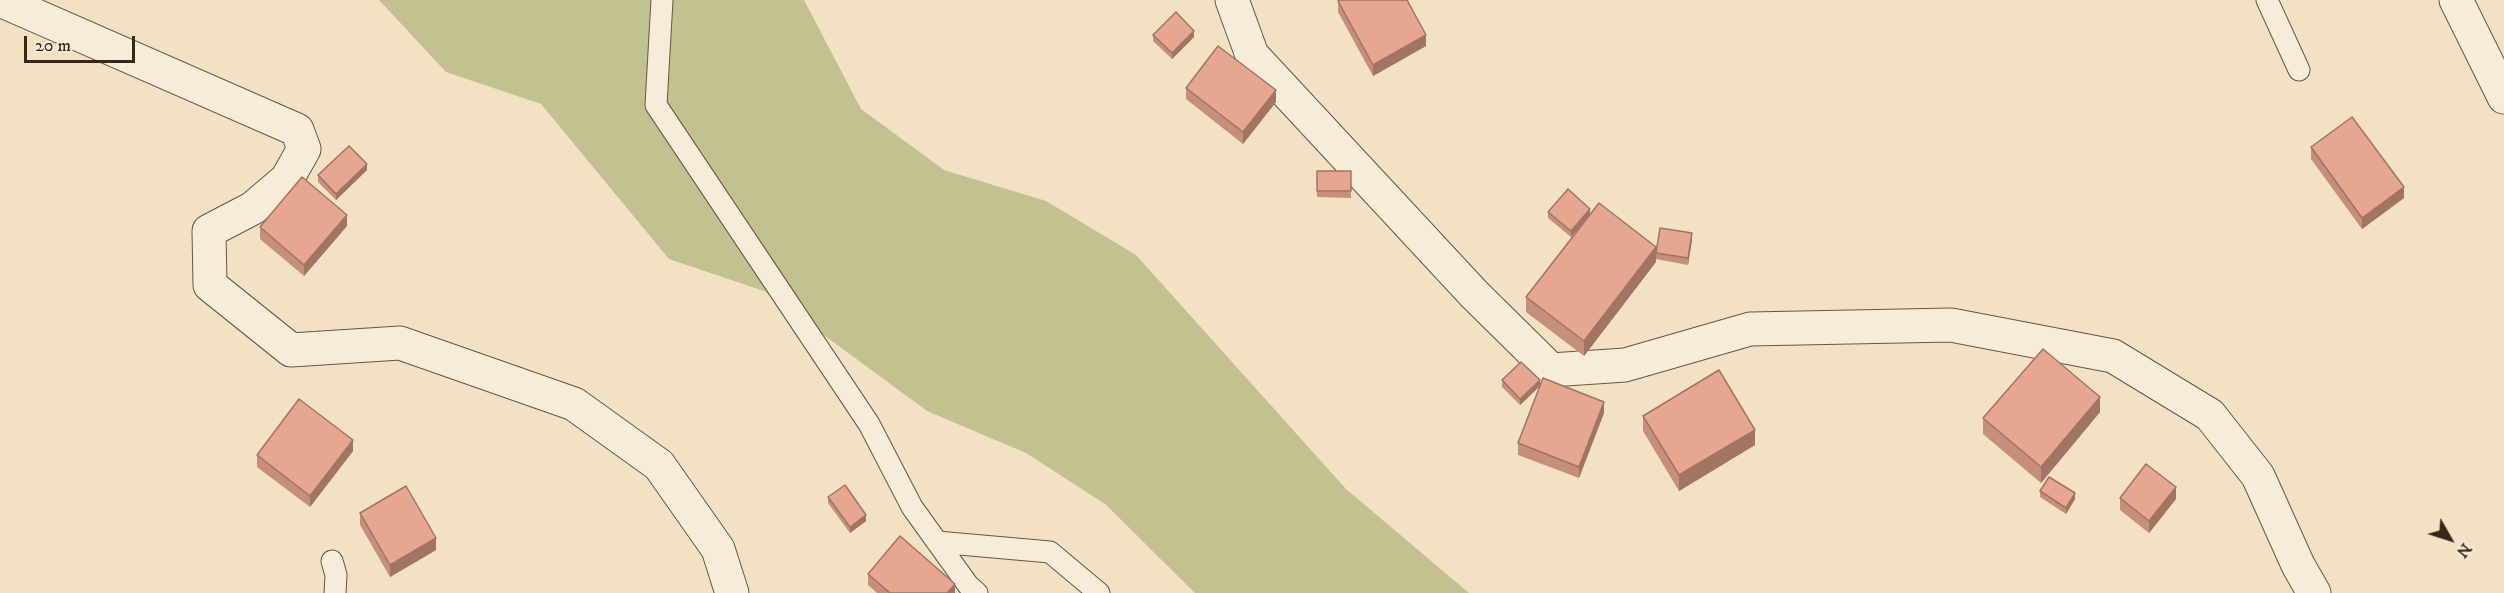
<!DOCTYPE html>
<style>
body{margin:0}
#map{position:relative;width:2504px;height:593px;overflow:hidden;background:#f2e1c5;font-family:"IM FELL DW Pica",serif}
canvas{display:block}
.north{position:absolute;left:2420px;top:509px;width:60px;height:60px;-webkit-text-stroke:4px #f7ecd9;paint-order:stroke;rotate:129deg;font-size:16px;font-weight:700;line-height:24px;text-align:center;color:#372719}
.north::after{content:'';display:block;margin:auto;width:21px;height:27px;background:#372719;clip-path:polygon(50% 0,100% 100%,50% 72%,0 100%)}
.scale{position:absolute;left:24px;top:36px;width:111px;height:27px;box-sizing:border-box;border:3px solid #372719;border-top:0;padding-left:8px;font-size:18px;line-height:21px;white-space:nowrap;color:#372719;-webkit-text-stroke:4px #f7ecd9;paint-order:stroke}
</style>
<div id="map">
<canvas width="2504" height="593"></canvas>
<div class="north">N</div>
<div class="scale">20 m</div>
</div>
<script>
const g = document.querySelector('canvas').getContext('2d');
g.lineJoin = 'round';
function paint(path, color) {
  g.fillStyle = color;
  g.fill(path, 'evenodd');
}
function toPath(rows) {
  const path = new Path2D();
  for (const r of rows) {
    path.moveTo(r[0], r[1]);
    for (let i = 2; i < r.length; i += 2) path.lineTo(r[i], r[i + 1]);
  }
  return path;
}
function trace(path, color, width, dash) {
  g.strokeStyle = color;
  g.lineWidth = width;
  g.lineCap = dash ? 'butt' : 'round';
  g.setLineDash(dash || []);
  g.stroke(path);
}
paint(toPath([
 [379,0,804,0,861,109,944,170,1046,201,1136,255,1346,489,1469,593,1195,593,1105,504,1026,453,927,411,764,291,669,259,541,104,446,72]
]), '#c2c190');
const service = toPath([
 [662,0,656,105,869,424,912,507,968,585,977,593],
 [2267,0,2299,70],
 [937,542,1050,552,1099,593],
 [332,561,336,575,335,593]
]);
const minor = toPath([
 [0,0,297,130,304,149,287,179,253,208,209,231,210,285,291,350,400,343,574,404,659,465,718,549,732,593],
 [1232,0,1252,55,1474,294,1551,370,1625,365,1750,329,1951,325,2113,356,2210,415,2258,476,2298,565,2314,593],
 [2456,0,2504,97]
]);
trace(service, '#665644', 23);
trace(minor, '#665644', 35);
trace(service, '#f7ecd9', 21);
trace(minor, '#f7ecd9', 33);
paint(toPath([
 [1338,1,1426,46,1373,76,1338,12],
 [1153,35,1194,37,1172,59,1153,41],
 [1186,88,1276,102,1243,144,1186,99],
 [2311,147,2404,198,2362,229,2311,159],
 [367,170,336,200,318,182,318,175],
 [1317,171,1351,171,1351,198,1317,197],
 [1548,212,1590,213,1656,262,1584,356,1526,312,1526,297,1579,228,1571,237,1548,218],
 [347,226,304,276,260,239,260,227],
 [1692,240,1688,265,1656,259,1656,253],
 [1502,380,1540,386,1520,405,1502,387],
 [2100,412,2041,483,1983,434,1983,418],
 [1604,413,1579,478,1518,455,1518,443],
 [1643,416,1755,445,1679,491,1643,431],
 [353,451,310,507,257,467,257,455],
 [2040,491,2075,499,2066,514,2040,497],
 [828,497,866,521,850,533,828,503],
 [2120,498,2176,499,2149,533,2120,510],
 [360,513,436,550,390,577,360,525],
 [868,574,955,593,877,593,868,585]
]), '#c68f7b');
paint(toPath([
 [1194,31,1194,37,1172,59,1172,53],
 [1426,35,1426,46,1373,76,1373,65],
 [1276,90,1276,102,1243,144,1243,132],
 [367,164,367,170,336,200,336,194],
 [2404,187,2404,198,2362,229,2362,218],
 [1590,209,1590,215,1571,237,1571,231],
 [347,215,347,226,304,276,304,265],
 [1692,233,1692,240,1688,265,1688,258],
 [1656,247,1656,262,1584,356,1584,341],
 [1540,380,1540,386,1520,405,1520,399],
 [2100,397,2100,412,2041,483,2041,467],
 [1604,402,1604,413,1579,478,1579,467],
 [1755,430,1755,445,1679,491,1679,475],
 [353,440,353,451,310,507,310,496],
 [2176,487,2176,499,2149,533,2149,521],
 [2075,493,2075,499,2066,514,2066,508],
 [866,515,866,521,850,533,850,527],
 [436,538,436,550,390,577,390,565],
 [955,584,955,593,947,593]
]), '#a17464');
const building = toPath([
 [1340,0,1407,0,1426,35,1373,65,1338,1,1340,0],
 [1176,12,1194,31,1172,53,1153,35,1176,12],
 [1218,46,1276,90,1243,132,1186,88,1218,46],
 [2352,117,2404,187,2362,218,2311,147,2352,117],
 [349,146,367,164,336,194,318,175,349,146],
 [1317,171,1351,171,1351,191,1317,191,1317,171],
 [302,177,347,215,304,265,260,227,302,177],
 [1568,189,1590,209,1571,231,1548,212,1568,189],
 [1599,203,1656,247,1584,341,1526,297,1599,203],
 [1660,228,1692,233,1688,258,1656,253,1660,228],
 [2043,349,2100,397,2041,467,1983,418,2043,349],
 [1521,362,1540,380,1520,399,1502,380,1521,362],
 [1719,370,1755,430,1679,475,1643,416,1719,370],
 [1543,378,1604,402,1579,467,1518,443,1543,378],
 [299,399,353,440,310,496,257,455,299,399],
 [2146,464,2176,487,2149,521,2120,498,2146,464],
 [2049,477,2075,493,2066,508,2040,491,2049,477],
 [845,485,866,515,850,527,828,497,845,485],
 [406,486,436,538,390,565,360,513,406,486],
 [900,536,955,584,947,593,890,593,868,574,900,536]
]);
paint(building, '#e6a68f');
trace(building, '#a17464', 1.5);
</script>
